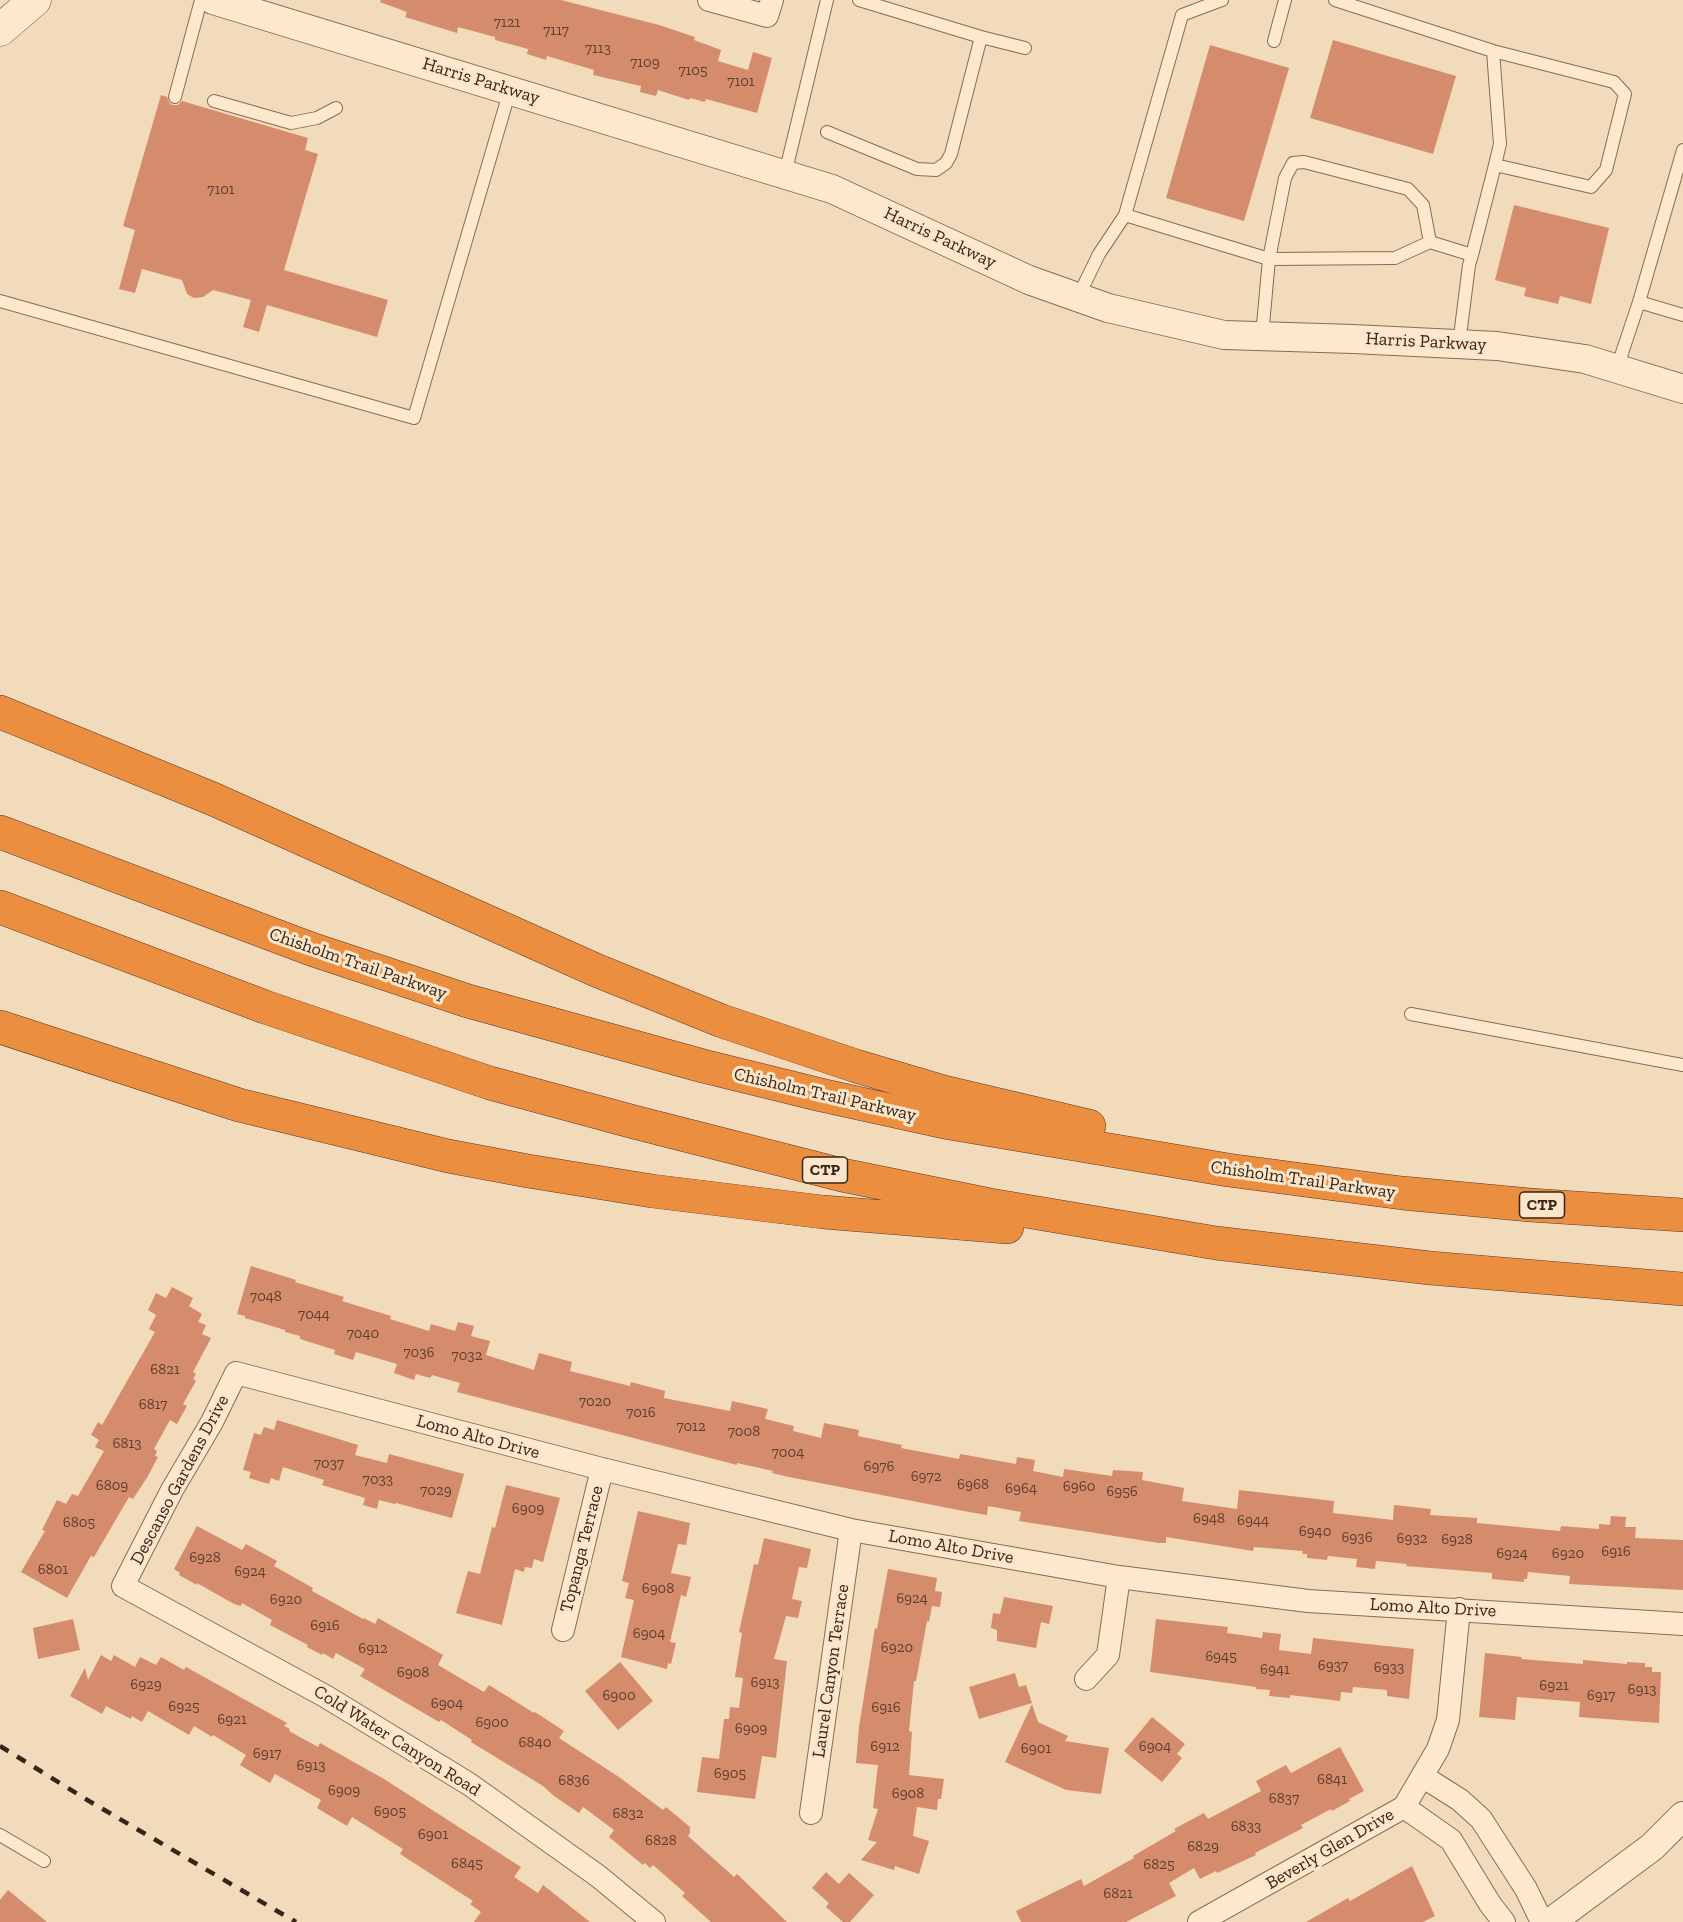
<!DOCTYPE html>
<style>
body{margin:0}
canvas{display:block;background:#f2dbba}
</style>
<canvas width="1683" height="1922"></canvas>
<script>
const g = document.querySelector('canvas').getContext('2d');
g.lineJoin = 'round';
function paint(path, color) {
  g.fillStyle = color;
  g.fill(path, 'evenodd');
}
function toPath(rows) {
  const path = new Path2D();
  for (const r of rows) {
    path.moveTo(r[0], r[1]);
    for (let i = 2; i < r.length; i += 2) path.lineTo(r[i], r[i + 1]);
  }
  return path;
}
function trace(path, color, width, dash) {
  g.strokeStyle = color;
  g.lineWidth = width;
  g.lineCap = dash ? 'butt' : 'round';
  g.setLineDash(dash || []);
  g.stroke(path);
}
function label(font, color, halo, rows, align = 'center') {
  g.font = font + ' "Zilla Slab",serif';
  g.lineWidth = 6;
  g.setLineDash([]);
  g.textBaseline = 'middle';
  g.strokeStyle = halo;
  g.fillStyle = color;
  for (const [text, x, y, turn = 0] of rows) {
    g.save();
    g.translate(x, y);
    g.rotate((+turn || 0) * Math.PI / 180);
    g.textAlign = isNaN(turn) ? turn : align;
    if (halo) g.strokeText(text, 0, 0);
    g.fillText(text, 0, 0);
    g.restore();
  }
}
paint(toPath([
 [381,0,561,0,659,25,695,37,694,40,721,50,718,61,748,70,753,52,772,58,757,113,706,99,705,102,690,98,689,100,658,90,656,96,640,92,641,86,593,75,594,70,547,56,546,60,527,54,528,49,495,40,495,37,458,27,457,33,405,17,407,12,380,2],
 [1333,40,1456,76,1433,154,1310,118],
 [1210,45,1289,68,1244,221,1166,198],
 [161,95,167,97,169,102,172,105,178,105,182,101,308,138,305,150,318,154,284,270,388,300,377,337,267,305,259,332,243,327,251,300,213,290,203,297,194,298,187,294,182,280,142,269,135,293,119,289,135,230,123,226],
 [1514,205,1609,228,1591,304,1560,296,1558,304,1524,296,1526,288,1495,280],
 [251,1266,296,1280,295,1282,344,1297,342,1301,391,1316,390,1319,429,1331,431,1324,455,1331,458,1322,474,1326,471,1336,490,1341,486,1355,534,1370,539,1353,572,1362,570,1371,630,1386,631,1382,665,1391,664,1398,730,1411,732,1401,768,1409,765,1419,794,1426,793,1431,821,1438,824,1423,859,1430,858,1436,902,1445,901,1448,959,1459,960,1454,1016,1464,1017,1457,1035,1460,1033,1471,1063,1477,1064,1469,1112,1476,1113,1470,1143,1472,1142,1480,1184,1488,1182,1501,1237,1509,1239,1490,1334,1501,1333,1513,1393,1520,1394,1505,1431,1509,1430,1515,1477,1518,1477,1523,1560,1531,1561,1526,1599,1529,1599,1524,1610,1525,1611,1516,1626,1517,1625,1527,1636,1527,1635,1538,1683,1540,1683,1590,1569,1584,1570,1576,1528,1572,1527,1579,1524,1579,1524,1582,1492,1579,1492,1573,1406,1566,1407,1564,1376,1561,1375,1569,1356,1567,1357,1559,1328,1556,1327,1560,1307,1558,1307,1554,1302,1554,1303,1551,1254,1547,1253,1551,1166,1537,1166,1543,1159,1543,1019,1521,1021,1512,988,1506,987,1515,969,1512,789,1477,772,1473,773,1471,737,1463,737,1465,457,1392,460,1383,432,1375,430,1378,416,1374,414,1380,394,1373,397,1364,356,1352,353,1360,334,1354,335,1350,300,1339,300,1336,285,1332,285,1330,245,1318,245,1316,237,1314],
 [172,1287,193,1298,189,1306,202,1314,198,1322,206,1325,202,1334,211,1338,193,1372,196,1374,193,1379,196,1381,183,1404,187,1406,177,1424,170,1420,154,1449,157,1451,155,1456,158,1457,148,1476,133,1499,129,1497,94,1557,91,1556,67,1598,21,1572,45,1531,42,1530,57,1500,66,1504,72,1494,78,1496,104,1451,95,1447,99,1440,91,1435,98,1422,102,1425,155,1332,149,1329,156,1315,148,1310,156,1293,166,1298],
 [277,1420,358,1445,355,1455,387,1463,389,1454,464,1474,452,1518,396,1503,395,1504,379,1500,377,1509,363,1505,365,1498,322,1485,324,1480,283,1467,279,1481,271,1478,269,1484,249,1478,251,1472,243,1470,254,1433,261,1435,264,1427,274,1430],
 [506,1485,560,1498,543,1562,534,1559,532,1568,525,1567,524,1572,515,1569,502,1625,456,1613,468,1571,480,1574,492,1527,495,1528],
 [638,1511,690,1523,686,1545,678,1544,671,1573,691,1577,686,1597,681,1595,670,1642,676,1643,671,1664,668,1663,667,1669,621,1657,634,1600,625,1598,629,1583,622,1581],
 [197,1526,242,1550,246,1544,277,1561,274,1566,313,1588,312,1591,363,1619,364,1618,375,1624,378,1618,443,1655,438,1665,484,1692,489,1685,534,1713,535,1712,564,1731,559,1738,619,1777,663,1810,666,1807,690,1827,690,1833,688,1836,734,1877,737,1874,787,1922,711,1922,682,1896,685,1893,653,1865,650,1868,645,1863,643,1865,609,1837,614,1830,583,1807,579,1813,554,1796,543,1786,471,1742,472,1740,441,1720,439,1722,360,1676,365,1669,336,1653,333,1659,323,1653,322,1655,307,1647,308,1645,270,1625,272,1620,242,1603,241,1606,234,1604,197,1583,197,1585,179,1575,180,1573,174,1569],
 [764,1538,811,1549,807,1568,799,1567,792,1599,802,1601,798,1618,786,1616,774,1659,787,1661,776,1758,762,1756,755,1799,697,1792,702,1757,719,1759,724,1719,729,1719,730,1707,739,1708,743,1678,735,1677,742,1633,739,1632,754,1564,758,1565],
 [888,1569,937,1578,935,1591,942,1592,940,1607,932,1606,929,1622,927,1621,916,1681,914,1681,909,1731,912,1732,909,1775,944,1779,941,1799,938,1799,937,1810,917,1807,913,1836,929,1841,919,1874,895,1866,894,1870,861,1860,877,1842,868,1840,878,1809,873,1808,878,1765,856,1763,859,1727,875,1628,877,1629],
 [1004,1597,1053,1606,1049,1624,1041,1622,1036,1648,997,1641,997,1630,991,1628,993,1613,1000,1614],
 [73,1619,80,1650,38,1659,33,1628],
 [1156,1619,1228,1627,1227,1633,1262,1638,1263,1632,1281,1634,1279,1650,1311,1654,1313,1638,1414,1649,1409,1699,1387,1696,1387,1690,1353,1687,1352,1693,1341,1692,1340,1701,1290,1695,1290,1698,1269,1696,1270,1690,1256,1689,1256,1687,1150,1672],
 [1485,1653,1522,1657,1521,1659,1583,1664,1583,1660,1627,1664,1627,1662,1645,1663,1645,1667,1652,1667,1652,1672,1661,1672,1659,1723,1579,1717,1580,1702,1517,1697,1515,1720,1479,1717],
 [101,1655,111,1661,114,1655,135,1667,140,1657,156,1665,161,1657,184,1670,186,1667,287,1723,284,1726,290,1729,289,1731,318,1747,320,1743,384,1779,521,1867,514,1877,538,1893,543,1885,590,1922,474,1922,481,1912,470,1904,473,1901,400,1854,403,1849,352,1817,347,1826,317,1808,321,1800,275,1774,270,1783,240,1765,246,1755,213,1735,212,1737,194,1726,189,1735,148,1711,142,1722,132,1716,131,1719,106,1706,102,1714,70,1696,85,1668,88,1680],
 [620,1662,653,1701,618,1730,585,1691],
 [1015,1673,1019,1687,1026,1685,1032,1703,979,1719,969,1687],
 [1032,1704,1038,1722,1068,1736,1065,1741,1109,1748,1101,1794,1066,1790,1005,1762],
 [1152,1717,1185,1744,1177,1754,1182,1758,1162,1782,1124,1751],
 [1340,1747,1364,1791,1349,1799,1350,1801,1332,1811,1331,1809,1301,1825,1303,1828,1255,1853,1256,1855,1217,1873,1216,1871,1200,1879,1194,1868,1169,1883,1176,1896,1126,1922,1021,1922,1016,1911,1081,1879,1084,1886,1134,1858,1133,1856,1176,1831,1174,1829,1204,1813,1208,1819,1261,1791,1256,1781,1286,1765,1291,1773],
 [1412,1866,1435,1916,1423,1922,1306,1922,1348,1898,1350,1901],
 [826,1872,839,1884,849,1873,874,1895,850,1922,843,1922,826,1907,829,1903,812,1888],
 [8,1890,47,1922,0,1922,0,1900]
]), '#d48c6c');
const service = toPath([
 [1335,0,1493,51],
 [981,37,1025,48],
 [1274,41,1285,0],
 [175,97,201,0],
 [214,101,291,123,317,118,336,108],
 [827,132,917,169,936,170,946,163,951,154,981,37,859,0],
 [785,174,827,0],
 [1125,215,1269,259,1262,336],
 [1430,242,1423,205,1408,189,1304,162,1293,163,1285,178,1269,259,1395,258,1430,242,1472,255],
 [1078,297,1099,254,1125,215,1182,15,1222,0],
 [0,301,414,418,510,90],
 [1639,302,1683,150],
 [1459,344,1469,265,1472,255,1495,165,1500,144,1493,51,1614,82,1625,94,1606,170,1591,187,1495,165],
 [1617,368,1639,302,1683,315],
 [1411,1014,1683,1065],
 [0,1835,44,1861]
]);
const minor = toPath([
 [709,0,767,16,772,0],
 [563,1630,602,1469],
 [1086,1679,1108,1655,1119,1577],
 [1422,1776,1460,1800,1481,1819,1526,1889,1542,1922],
 [1404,1807,1451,1840,1490,1904,1504,1922],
 [811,1813,851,1530],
 [654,1922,598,1876,469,1784,325,1696,123,1586,172,1490,212,1422,236,1373,602,1469,851,1530,1119,1577,1308,1601,1683,1624],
 [1199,1922,1404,1807,1438,1749,1448,1720,1459,1609]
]);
const tertiary = toPath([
 [213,0,832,189,1029,280,1108,308,1224,335,1353,339,1497,346,1585,359,1683,389],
 [1551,1922,1652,1847,1683,1816]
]);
const secondary = toPath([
 [0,30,35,0]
]);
const motorway = toPath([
 [0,712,213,799,598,971,722,1021,856,1066,944,1092,1089,1126],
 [0,832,311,949,468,1001,703,1066,821,1095,944,1122,1228,1170,1402,1193,1530,1205,1683,1215],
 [0,907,265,1007,490,1083,634,1122,842,1175,990,1205,1216,1243,1430,1268,1683,1289],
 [0,1027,239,1105,448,1156,528,1171,652,1191,823,1212,1007,1227]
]);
trace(service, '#8a6a53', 14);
trace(minor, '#8a6a53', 24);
trace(tertiary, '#8a6a53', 30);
trace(secondary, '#6b4b36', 33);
trace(motorway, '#573928', 34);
trace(service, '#fce9cd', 12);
trace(minor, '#fce9cd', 22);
trace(tertiary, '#fce9cd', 28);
trace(secondary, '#fce9cd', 32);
trace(motorway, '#ec8e40', 33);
trace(toPath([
 [0,1746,89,1801,296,1922]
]), '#372519', 4.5, [10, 10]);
label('15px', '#5e3f2e', null, [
 ["7121",507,23],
 ["7117",556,31],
 ["7113",598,49],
 ["7109",645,63],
 ["7105",693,71],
 ["7101",741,82],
 ["7101",221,190],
 ["7048",266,1297],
 ["7044",314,1315],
 ["7040",363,1334],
 ["7036",419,1353],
 ["7032",467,1356],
 ["6821",165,1370],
 ["7020",595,1402],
 ["6817",153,1405],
 ["7016",641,1413],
 ["7012",691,1427],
 ["7008",744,1432],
 ["6813",127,1444],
 ["7004",788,1453],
 ["7037",329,1464],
 ["6976",879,1467],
 ["6972",926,1477],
 ["7033",378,1480],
 ["6968",973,1485],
 ["6809",112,1486],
 ["6960",1079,1487],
 ["6964",1021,1489],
 ["7029",436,1491],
 ["6956",1122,1492],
 ["6909",528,1509],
 ["6948",1209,1519],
 ["6944",1253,1521],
 ["6805",79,1523],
 ["6940",1315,1532],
 ["6936",1357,1538],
 ["6932",1412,1539],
 ["6928",1457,1540],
 ["6916",1616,1552],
 ["6924",1512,1554],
 ["6920",1568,1554],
 ["6928",205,1558],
 ["6801",53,1570],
 ["6924",250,1572],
 ["6908",658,1589],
 ["6924",912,1599],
 ["6920",286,1600],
 ["6916",325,1626],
 ["6904",649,1634],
 ["6920",897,1648],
 ["6912",373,1649],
 ["6945",1221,1657],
 ["6937",1333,1666],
 ["6933",1389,1668],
 ["6941",1275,1670],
 ["6908",413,1673],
 ["6913",765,1683],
 ["6929",146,1685],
 ["6921",1554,1686],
 ["6913",1642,1690],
 ["6900",619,1696],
 ["6917",1601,1696],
 ["6904",447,1704],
 ["6925",184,1707],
 ["6916",886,1708],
 ["6921",232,1720],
 ["6900",492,1723],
 ["6909",751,1729],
 ["6840",535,1743],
 ["6912",885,1747],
 ["6904",1155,1747],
 ["6901",1036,1749],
 ["6917",267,1754],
 ["6913",311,1766],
 ["6905",730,1774],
 ["6841",1332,1780],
 ["6836",574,1781],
 ["6909",344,1791],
 ["6908",908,1794],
 ["6837",1284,1799],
 ["6905",390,1812],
 ["6832",628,1814],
 ["6833",1246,1827],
 ["6901",433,1835],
 ["6828",661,1841],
 ["6829",1203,1847],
 ["6845",467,1864],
 ["6825",1159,1865],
 ["6821",1118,1894]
]);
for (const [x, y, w] of [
 [825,1170,45],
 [1542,1205,45]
]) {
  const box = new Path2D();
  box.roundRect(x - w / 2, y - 13, w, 26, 4.5);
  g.fillStyle = '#f9e6ca';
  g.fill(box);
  trace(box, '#372519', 1.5);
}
label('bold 16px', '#372519', null, [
 ["CTP",825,1170],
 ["CTP",1542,1205]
]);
label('18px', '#372519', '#f9e6ca', [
 ["Harris Parkway",481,81,17],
 ["Harris Parkway",940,238,25],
 ["Harris Parkway",1426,342,3],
 ["Chisholm Trail Parkway",358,964,19],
 ["Chisholm Trail Parkway",825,1095,13],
 ["Chisholm Trail Parkway",1303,1180,8],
 ["Lomo Alto Drive",478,1437,15],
 ["Descanso Gardens Drive",180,1480,-62],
 ["Lomo Alto Drive",951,1547,10],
 ["Topanga Terrace",582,1549,-76],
 ["Lomo Alto Drive",1433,1608,3],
 ["Laurel Canyon Terrace",831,1671,-82],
 ["Cold Water Canyon Road",397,1741,32],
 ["Beverly Glen Drive",1330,1849,-30]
]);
</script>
